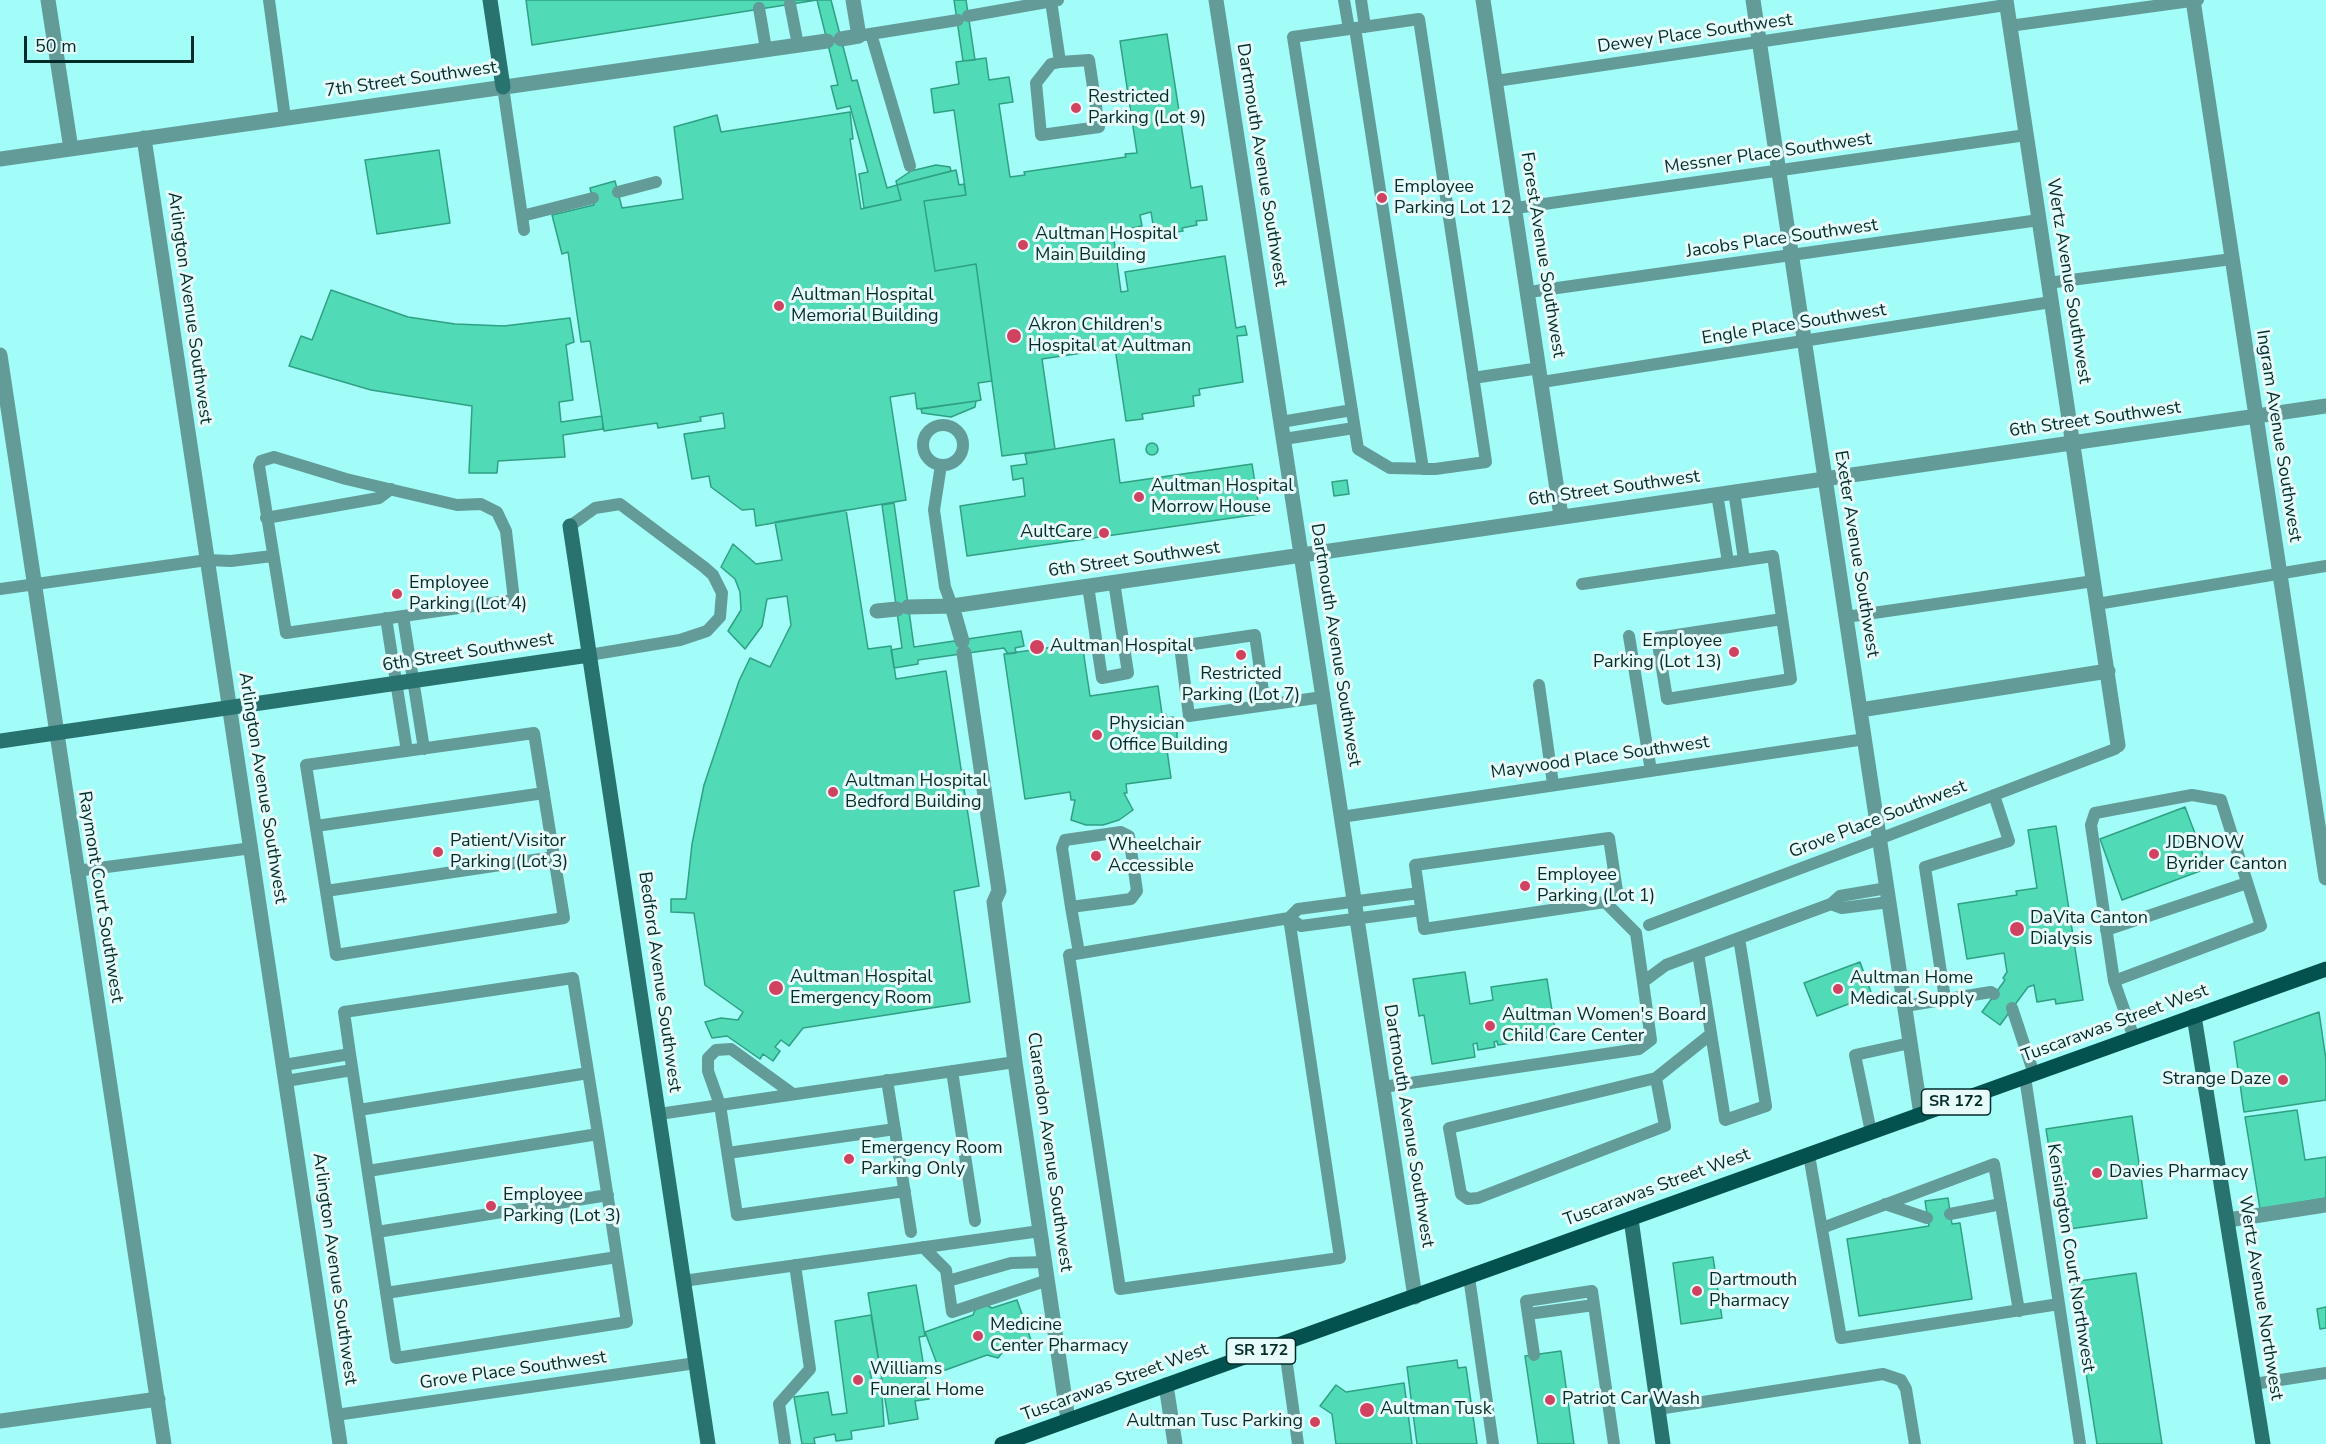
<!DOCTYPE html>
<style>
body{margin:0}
#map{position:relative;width:2326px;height:1444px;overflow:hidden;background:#a2fcf8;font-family:"Nunito Sans",sans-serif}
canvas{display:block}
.scale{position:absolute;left:24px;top:36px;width:170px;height:27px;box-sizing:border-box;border:3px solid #022c2a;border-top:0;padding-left:8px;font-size:18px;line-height:21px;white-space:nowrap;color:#022c2a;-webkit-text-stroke:4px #e7fbfa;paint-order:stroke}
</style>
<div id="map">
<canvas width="2326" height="1444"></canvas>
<div class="scale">50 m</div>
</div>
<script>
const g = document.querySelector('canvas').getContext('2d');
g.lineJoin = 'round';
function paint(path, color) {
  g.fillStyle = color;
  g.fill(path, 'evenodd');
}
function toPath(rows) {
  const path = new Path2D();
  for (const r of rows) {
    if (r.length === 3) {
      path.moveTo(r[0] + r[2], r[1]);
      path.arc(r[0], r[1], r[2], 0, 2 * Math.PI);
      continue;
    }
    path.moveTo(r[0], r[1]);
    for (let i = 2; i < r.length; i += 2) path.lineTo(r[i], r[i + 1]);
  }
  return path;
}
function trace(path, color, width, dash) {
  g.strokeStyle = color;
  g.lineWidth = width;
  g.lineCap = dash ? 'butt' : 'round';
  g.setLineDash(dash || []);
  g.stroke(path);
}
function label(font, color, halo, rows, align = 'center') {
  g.font = font + ' "Nunito Sans",sans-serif';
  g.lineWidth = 6;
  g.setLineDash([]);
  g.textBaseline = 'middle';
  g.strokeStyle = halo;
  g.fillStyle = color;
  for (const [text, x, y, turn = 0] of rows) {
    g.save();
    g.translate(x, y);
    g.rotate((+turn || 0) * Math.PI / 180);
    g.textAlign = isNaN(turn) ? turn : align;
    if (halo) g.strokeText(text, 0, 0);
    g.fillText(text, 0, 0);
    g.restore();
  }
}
const building = toPath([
 [526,0,817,0,532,45,526,0],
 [817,0,831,0,852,81,857,80,887,188,897,185,901,200,864,208,859,174,868,172,850,106,837,109,831,86,838,85,817,0],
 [954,0,966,0,975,60,963,61,954,0],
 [1167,34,1191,188,1202,186,1207,220,1196,221,1197,225,1182,228,1183,231,1164,234,1164,230,1154,231,1151,212,1140,215,1142,226,1113,232,1121,292,1128,291,1125,272,1225,256,1236,328,1245,326,1247,335,1237,336,1243,382,1199,389,1200,395,1193,396,1194,406,1142,414,1143,419,1126,421,1115,348,1042,359,1055,449,1002,456,976,264,935,271,924,201,966,195,954,110,934,113,931,89,959,84,956,62,986,58,989,80,1009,77,1013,102,999,104,1010,177,1025,175,1024,172,1126,157,1125,154,1137,153,1120,41,1167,34],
 [850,112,853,139,850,139,861,209,901,200,897,185,956,170,959,185,964,184,966,195,924,201,935,271,976,264,992,381,978,383,981,400,976,401,917,409,915,393,890,397,906,500,756,526,754,509,742,510,711,487,709,476,692,479,684,434,725,428,723,413,700,417,701,421,658,428,657,423,604,431,590,341,581,342,568,252,562,254,552,215,594,205,590,188,615,181,622,208,683,199,674,127,717,115,721,132,850,112],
 [439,150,450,223,377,234,365,160,439,150],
 [936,165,950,167,951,171,897,185,896,181,911,171,936,165],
 [331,290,408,317,455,324,504,326,570,318,574,342,566,345,573,400,559,402,561,422,602,416,603,429,563,435,565,457,498,461,497,473,469,473,472,406,371,390,289,366,301,336,312,340,331,290],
 [976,401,975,407,951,417,922,413,921,409,976,401],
 [1114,439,1120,483,1252,464,1260,514,967,556,960,506,1025,496,1023,478,1013,480,1011,466,1027,464,1025,454,1114,439],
 [1152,449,6],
 [1347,480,1349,494,1334,496,1332,482,1347,480],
 [894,503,914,647,1021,631,1024,646,1015,648,1016,653,1008,654,1004,648,918,660,918,664,894,668,891,650,902,648,882,505,894,503],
 [846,510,868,649,891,646,896,679,946,671,979,886,954,891,970,1002,803,1028,789,1046,781,1040,775,1047,780,1051,773,1061,763,1054,760,1059,727,1036,712,1038,705,1022,721,1018,738,1020,743,1012,705,985,694,913,671,912,671,899,686,899,692,844,704,785,739,681,750,658,770,667,791,625,787,596,767,599,762,626,745,649,728,631,741,610,740,592,735,579,721,567,733,544,756,564,782,560,775,522,846,510],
 [1082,643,1090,696,1158,686,1162,714,1166,714,1167,718,1173,717,1177,730,1177,744,1170,745,1171,749,1167,750,1171,778,1126,784,1127,793,1124,793,1133,810,1119,820,1103,825,1086,825,1071,820,1075,800,1071,800,1070,792,1025,799,1004,654,1082,643],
 [2185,807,2208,868,2122,900,2100,839,2185,807],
 [2056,826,2083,1000,2056,1004,2055,999,2037,1002,2034,985,2028,987,2000,1025,1982,1012,2005,980,2003,978,2007,972,2004,953,1967,959,1958,904,2017,895,2016,891,2037,888,2028,830,2056,826],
 [1860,962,1872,995,1817,1016,1804,983,1860,962],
 [1465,972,1470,1004,1493,1000,1491,987,1547,979,1556,1036,1498,1045,1497,1041,1494,1042,1495,1047,1478,1050,1477,1043,1473,1044,1475,1057,1432,1064,1424,1015,1419,1016,1413,979,1465,972],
 [2319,1012,2326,1060,2326,1100,2244,1112,2234,1042,2319,1012],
 [2297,1110,2305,1160,2326,1157,2326,1198,2260,1209,2245,1117,2297,1110],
 [2132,1116,2147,1218,2062,1230,2046,1129,2132,1116],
 [1948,1198,1952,1224,1960,1223,1972,1299,1859,1316,1847,1239,1929,1226,1925,1201,1948,1198],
 [1713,1257,1722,1318,1681,1324,1673,1263,1713,1257],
 [2136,1273,2162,1444,2097,1444,2072,1282,2136,1273],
 [916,1285,925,1336,919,1337,929,1399,915,1401,918,1419,889,1424,868,1293,916,1285],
 [1017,1300,1031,1340,1005,1349,998,1358,987,1355,940,1372,925,1332,973,1315,975,1310,986,1305,992,1308,1017,1300],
 [2326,1307,2326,1328,2320,1329,2317,1309,2326,1307],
 [871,1315,880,1369,870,1371,872,1381,881,1379,884,1426,851,1431,852,1439,836,1441,835,1434,814,1438,815,1444,802,1444,794,1397,828,1392,832,1415,847,1413,835,1321,871,1315],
 [1561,1351,1574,1444,1538,1444,1525,1356,1561,1351],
 [1457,1360,1458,1368,1466,1367,1477,1444,1417,1444,1407,1367,1457,1360],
 [1404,1383,1412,1444,1336,1444,1332,1414,1320,1406,1336,1385,1346,1392,1404,1383]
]);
paint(building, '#50dbb6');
trace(building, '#2fa083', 1.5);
trace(toPath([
 [269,0,285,118],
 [1344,0,1349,29],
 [1361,0,1365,27],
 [1051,1,1060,62,1089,60,1099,127,1041,135,1036,83,1051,64,1060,62],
 [790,4,798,45],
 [759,8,766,49],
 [968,16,1058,0],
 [1419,19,1486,462,1435,469,1390,468,1358,449,1293,37,1419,19],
 [2009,26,2198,0],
 [1355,28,1423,469],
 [871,34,910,166],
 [864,35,958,20],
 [1496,81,2006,5],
 [503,87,524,230],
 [618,192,656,182],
 [1516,208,2026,135],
 [522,216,593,198],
 [2048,283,2232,259],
 [1529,292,2039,220],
 [1473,378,1540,368],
 [1542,382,2051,302],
 [1281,422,1352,410],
 [943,445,20],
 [1284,439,1354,428],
 [274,457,346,479,457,505,481,504,497,512,506,531,514,600,286,633,259,466,261,461,274,457],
 [941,465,934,510,945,587,952,606],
 [1734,491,1744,560],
 [1717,494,1728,562],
 [266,518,379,498,391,489],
 [570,526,595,508,620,504,704,567,713,575,722,593,720,617,707,631,680,640,589,655],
 [1582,584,1773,556,1791,679,1667,699,1657,638,1782,619],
 [1088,586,1102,678,1128,673,1114,582],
 [0,589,207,560,231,561,272,556],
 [2097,604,2326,566],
 [403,616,424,749],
 [1846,617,2094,581],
 [386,618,407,751],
 [1629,636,1651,771],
 [1539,685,1553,784],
 [1265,705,1255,635,1180,646,1189,716,1323,697],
 [1341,817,1865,739],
 [316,826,544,793],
 [1609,838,1617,891,1605,902,1424,929,1415,865,1609,838],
 [76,871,252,848],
 [326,891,336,955,564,918,554,857,534,733,306,765,326,891,554,857],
 [1605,902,1636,933,1643,982],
 [1831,904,1842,908,1889,902],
 [1071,907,1131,899,1137,891,1129,836,1121,832,1065,840,1062,848,1071,907,1079,953],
 [1289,918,1340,1258,1120,1289,1069,955,1289,918,1298,909,1419,893],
 [1289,918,1301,926,1421,910],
 [1649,925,1879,839,2115,749,2118,745],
 [2106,930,2247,883],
 [1698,953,1725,1120,1766,1106,1739,938],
 [2114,981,2091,825,2095,813,2192,795,2221,800,2261,926,2114,981,2134,1038],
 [1945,999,1925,867,2009,841,1994,795],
 [1905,1006,1991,992,1994,994],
 [2012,1008,2034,1074],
 [284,1065,350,1054],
 [952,1071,975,1221],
 [2025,1077,2080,1444],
 [1656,1078,1665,1126,1478,1198,1468,1199,1461,1194,1449,1128,1656,1078,1711,1034],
 [887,1080,911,1232],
 [286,1081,352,1070],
 [1383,1087,1639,1049,1651,1040,1643,982,1666,965,1831,904,1840,896,1887,888],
 [793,1094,731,1049,716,1050,708,1058,708,1071,720,1105,737,1215,905,1191],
 [359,1110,588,1073],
 [659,1114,1015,1062],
 [1871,1132,1855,1055,1910,1043],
 [728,1153,895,1129],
 [1809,1155,1841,1338,2059,1304],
 [368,1171,598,1134,627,1322,396,1358,350,1054,344,1012,573,978,598,1134],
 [1885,1204,1927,1218],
 [1950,1214,2001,1204],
 [1822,1228,1994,1164,2019,1311],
 [377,1232,608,1195],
 [923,1247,946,1270,952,1312,1048,1280],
 [1469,1277,1493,1444],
 [683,1281,1040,1231],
 [948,1281,1011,1263,1045,1262],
 [386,1293,617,1257],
 [1528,1314,1594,1305],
 [1284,1343,1298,1444],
 [1534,1355,1526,1301,1592,1291,1614,1444],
 [2254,1384,2326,1373],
 [1658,1409,1883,1374,1901,1380,1906,1389,1915,1444],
 [336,1415,696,1363],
 [785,1444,779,1404,810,1369,795,1265]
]), '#639b98', 12);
trace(toPath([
 [48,0,71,149],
 [1216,0,1415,1297],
 [1483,0,1561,516],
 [1753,0,1921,1115],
 [2006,0,2118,745],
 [2193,0,2326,878],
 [841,39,859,36,853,0],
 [144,138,340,1444],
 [0,159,827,41],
 [0,355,164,1444],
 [952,606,962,641],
 [908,607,952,606,2326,406],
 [877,611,897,609],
 [964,653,999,891,994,902,1015,1062,1068,1420],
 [1860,710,2108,671],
 [2228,1220,2326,1205],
 [1166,1385,1175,1444],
 [0,1421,158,1399]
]), '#639b98', 15);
trace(toPath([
 [490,0,503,87],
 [570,526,708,1444],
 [0,741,589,655],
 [2194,1016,2263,1444],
 [1631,1219,1663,1444]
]), '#28726f', 15);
trace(toPath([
 [1002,1444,2326,969]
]), '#045250', 15);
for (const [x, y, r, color] of [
 [1076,108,6,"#d14160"],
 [1382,198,6,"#d14160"],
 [1023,245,6,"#d14160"],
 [779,306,6,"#d14160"],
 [1014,336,8,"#d14160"],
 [1139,497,6,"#d14160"],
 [1104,533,6,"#d14160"],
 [397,594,6,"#d14160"],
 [1037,647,8,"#d14160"],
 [1734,652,6,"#d14160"],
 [1241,655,6,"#d14160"],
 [1097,735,6,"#d14160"],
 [833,792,6,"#d14160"],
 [438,852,6,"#d14160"],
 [2154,854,6,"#d14160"],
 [1096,856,6,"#d14160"],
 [1525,886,6,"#d14160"],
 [2017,929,8,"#d14160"],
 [776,988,8,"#d14160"],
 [1838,989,6,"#d14160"],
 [1490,1026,6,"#d14160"],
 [2283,1080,6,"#d14160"],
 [849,1159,6,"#d14160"],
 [2097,1173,6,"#d14160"],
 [491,1206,6,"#d14160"],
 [1697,1291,6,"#d14160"],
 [978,1336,6,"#d14160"],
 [858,1380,6,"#d14160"],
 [1550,1400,6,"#d14160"],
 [1367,1410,8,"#d14160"],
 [1315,1422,6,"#d14160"]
]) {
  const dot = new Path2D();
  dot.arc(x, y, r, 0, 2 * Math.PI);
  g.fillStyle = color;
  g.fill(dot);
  trace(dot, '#e7fbfa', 2);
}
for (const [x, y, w] of [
 [1956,1102,69],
 [1261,1351,69]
]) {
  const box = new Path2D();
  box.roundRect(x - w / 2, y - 13, w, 26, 4.5);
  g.fillStyle = '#e7fbfa';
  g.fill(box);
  trace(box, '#022c2a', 1.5);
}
label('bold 16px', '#022c2a', null, [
 ["SR 172",1956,1102],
 ["SR 172",1261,1351]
]);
label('18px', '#022c2a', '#e7fbfa', [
 ["Dewey Place Southwest",1695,34,-8],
 ["7th Street Southwest",411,80,-8],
 ["Messner Place Southwest",1768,154,-8],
 ["Dartmouth Avenue Southwest",1261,165,81],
 ["Jacobs Place Southwest",1782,239,-8],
 ["Forest Avenue Southwest",1542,255,81],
 ["Wertz Avenue Southwest",2068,281,81],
 ["Arlington Avenue Southwest",189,308,82],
 ["Engle Place Southwest",1794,325,-9],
 ["6th Street Southwest",2095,420,-8],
 ["Ingram Avenue Southwest",2278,436,81],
 ["6th Street Southwest",1614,489,-8],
 ["Exeter Avenue Southwest",1856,554,81],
 ["6th Street Southwest",1134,560,-8],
 ["Dartmouth Avenue Southwest",1335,645,81],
 ["6th Street Southwest",468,653,-9],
 ["Maywood Place Southwest",1600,758,-8],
 ["Arlington Avenue Southwest",262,788,81],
 ["Grove Place Southwest",1878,820,-21],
 ["Raymont Court Southwest",100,897,81],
 ["Bedford Avenue Southwest",659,982,82],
 ["Tuscarawas Street West",2115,1024,-20],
 ["Dartmouth Avenue Southwest",1408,1126,81],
 ["Clarendon Avenue Southwest",1049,1152,82],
 ["Tuscarawas Street West",1657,1188,-20],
 ["Kensington Court Northwest",2070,1258,81],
 ["Arlington Avenue Southwest",334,1269,82],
 ["Wertz Avenue Northwest",2260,1298,81],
 ["Grove Place Southwest",513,1371,-8],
 ["Tuscarawas Street West",1115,1383,-20]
]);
label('18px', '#022c2a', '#e7fbfa', [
 ["Restricted",1088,98],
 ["Parking (Lot 9)",1088,119],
 ["Employee",1394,188],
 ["Parking Lot 12",1394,209],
 ["Aultman Hospital",1035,235],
 ["Main Building",1035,256],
 ["Aultman Hospital",791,296],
 ["Memorial Building",791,317],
 ["Akron Children's",1028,326],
 ["Hospital at Aultman",1028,347],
 ["Aultman Hospital",1151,487],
 ["Morrow House",1151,508],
 ["AultCare",1092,533,"right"],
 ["Employee",409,584],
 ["Parking (Lot 4)",409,605],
 ["Employee",1722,642,"right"],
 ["Parking (Lot 13)",1722,663,"right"],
 ["Aultman Hospital",1050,647],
 ["Restricted",1241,675,"center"],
 ["Parking (Lot 7)",1241,696,"center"],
 ["Physician",1109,725],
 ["Office Building",1109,746],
 ["Aultman Hospital",845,782],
 ["Bedford Building",845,803],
 ["Patient/Visitor",450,842],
 ["Parking (Lot 3)",450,863],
 ["JDBNOW",2166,844],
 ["Byrider Canton",2166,865],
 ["Wheelchair",1108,846],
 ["Accessible",1108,867],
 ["Employee",1537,876],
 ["Parking (Lot 1)",1537,897],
 ["DaVita Canton",2030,919],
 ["Dialysis",2030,940],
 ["Aultman Hospital",790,978],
 ["Emergency Room",790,999],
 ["Aultman Home",1850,979],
 ["Medical Supply",1850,1000],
 ["Aultman Women's Board",1502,1016],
 ["Child Care Center",1502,1037],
 ["Strange Daze",2271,1080,"right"],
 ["Emergency Room",861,1149],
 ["Parking Only",861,1170],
 ["Davies Pharmacy",2109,1173],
 ["Employee",503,1196],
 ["Parking (Lot 3)",503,1217],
 ["Dartmouth",1709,1281],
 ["Pharmacy",1709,1302],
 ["Medicine",990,1326],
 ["Center Pharmacy",990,1347],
 ["Williams",870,1370],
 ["Funeral Home",870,1391],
 ["Patriot Car Wash",1562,1400],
 ["Aultman Tusk",1380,1410],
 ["Aultman Tusc Parking",1303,1422,"right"]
], 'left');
</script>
